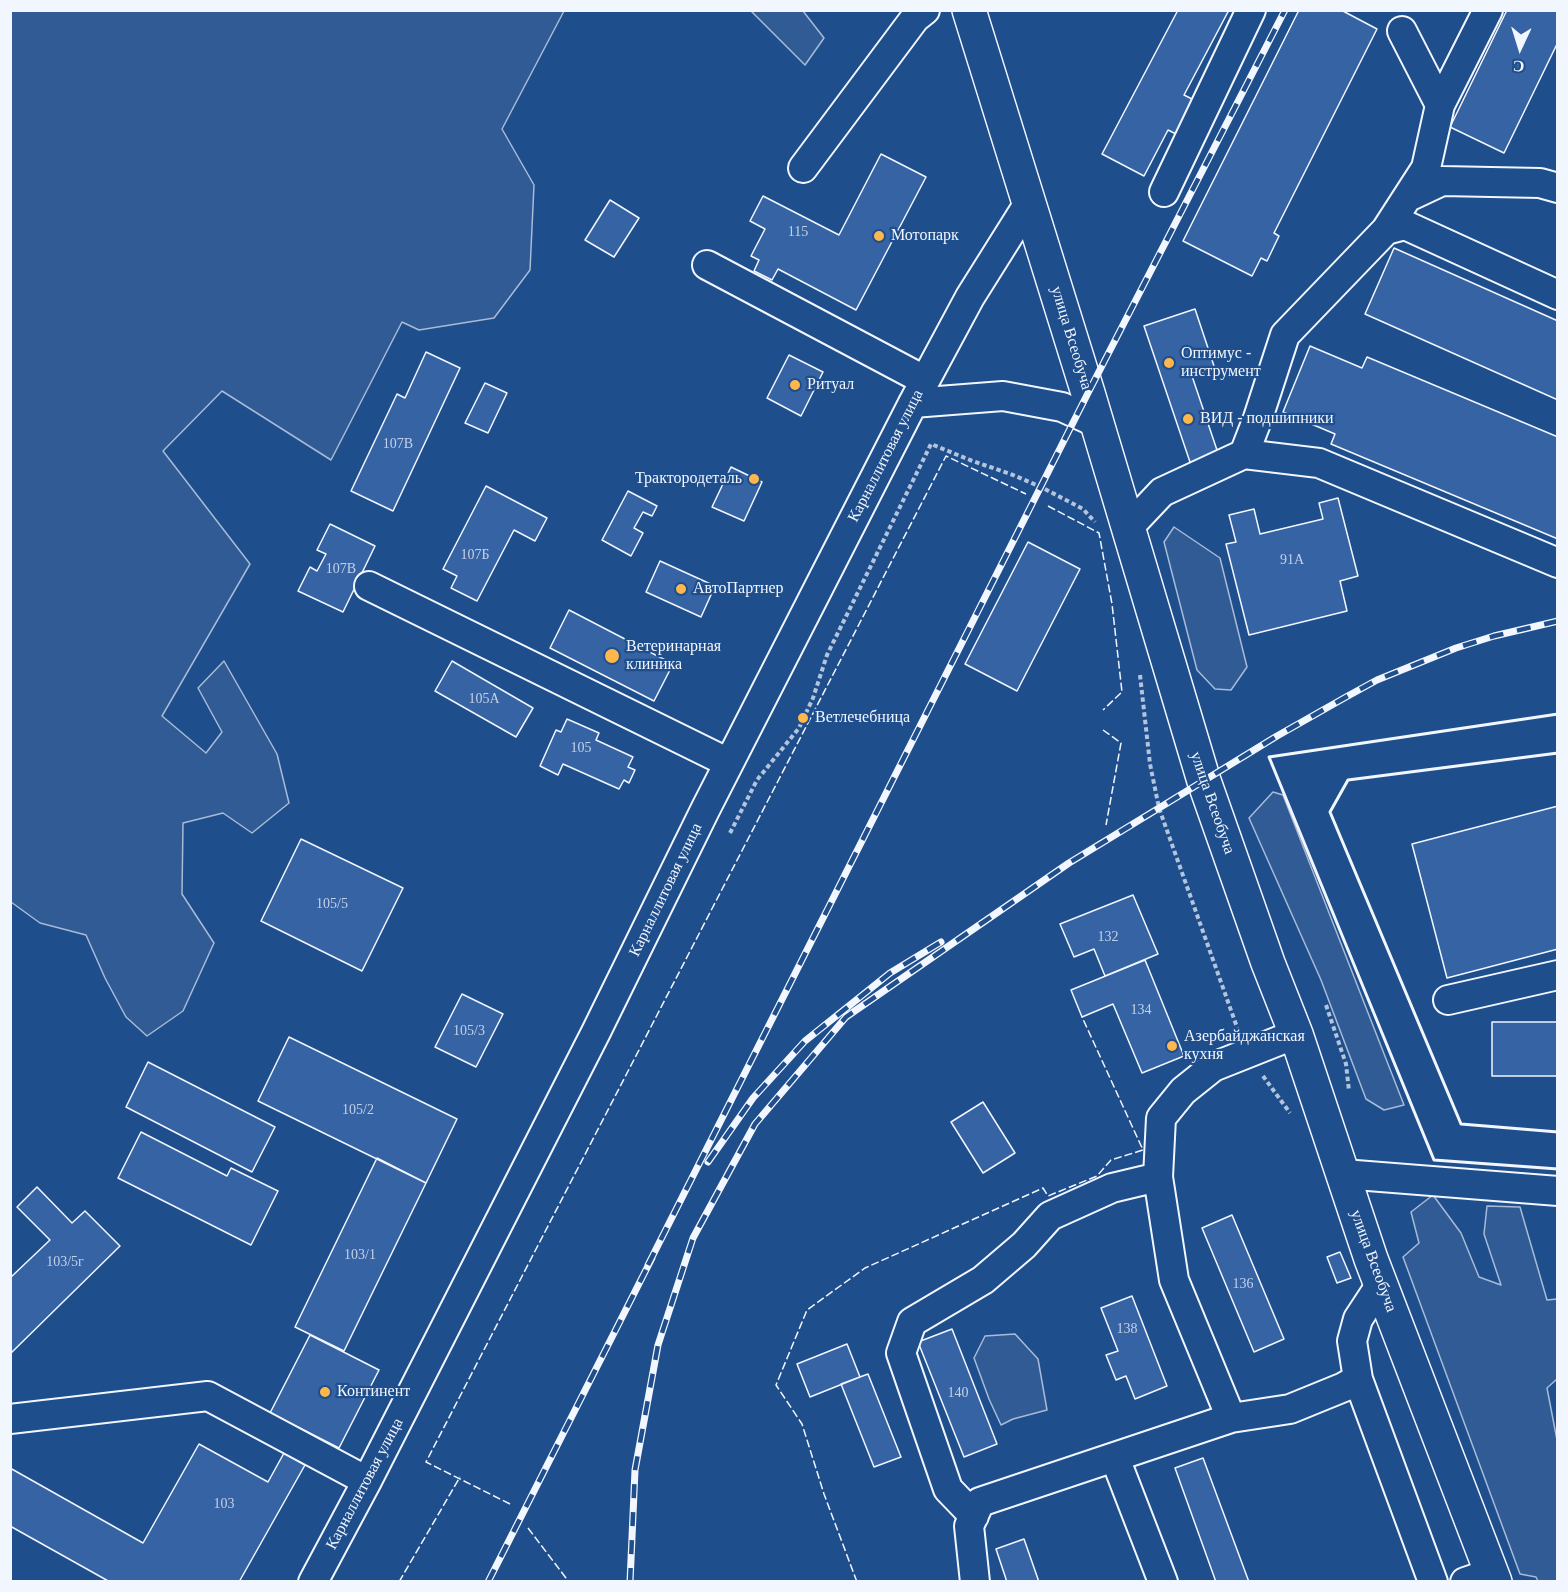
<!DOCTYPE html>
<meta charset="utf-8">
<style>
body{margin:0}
#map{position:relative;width:1568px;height:1592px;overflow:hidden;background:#1f4e8c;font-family:Georgia,serif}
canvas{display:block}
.frame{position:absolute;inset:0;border:12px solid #f2f6ff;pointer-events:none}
.north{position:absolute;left:1490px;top:18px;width:60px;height:60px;-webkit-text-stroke:4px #1f4e8c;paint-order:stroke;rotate:184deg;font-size:16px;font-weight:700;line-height:24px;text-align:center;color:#f2f6ff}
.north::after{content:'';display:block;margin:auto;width:21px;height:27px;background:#f2f6ff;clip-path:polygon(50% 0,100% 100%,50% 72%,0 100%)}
</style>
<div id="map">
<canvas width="1568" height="1592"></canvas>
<div class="frame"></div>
<div class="north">С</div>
</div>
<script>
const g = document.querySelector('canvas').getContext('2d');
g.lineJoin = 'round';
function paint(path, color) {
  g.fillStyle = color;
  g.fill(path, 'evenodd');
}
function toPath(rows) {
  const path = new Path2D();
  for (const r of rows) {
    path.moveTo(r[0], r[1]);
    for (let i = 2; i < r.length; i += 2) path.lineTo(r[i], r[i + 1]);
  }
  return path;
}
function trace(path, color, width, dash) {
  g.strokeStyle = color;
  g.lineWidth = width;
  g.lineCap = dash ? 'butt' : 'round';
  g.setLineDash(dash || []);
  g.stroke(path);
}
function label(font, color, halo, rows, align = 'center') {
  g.font = font + ' Georgia,serif';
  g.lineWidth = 4.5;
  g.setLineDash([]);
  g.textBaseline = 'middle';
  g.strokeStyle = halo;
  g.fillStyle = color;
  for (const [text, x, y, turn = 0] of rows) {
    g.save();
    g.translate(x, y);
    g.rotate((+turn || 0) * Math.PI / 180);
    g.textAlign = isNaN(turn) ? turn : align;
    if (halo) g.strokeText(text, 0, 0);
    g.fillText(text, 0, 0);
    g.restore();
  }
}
const built = toPath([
 [11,10,564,11,502,129,534,185,530,270,494,318,419,330,402,322,331,460,222,391,163,451,250,564,162,716,206,753,222,732,198,688,224,661,277,754,289,803,252,833,223,813,183,823,182,894,214,943,183,1011,147,1036,126,1017,105,978,86,935,40,923,11,902,11,10],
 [751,11,803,11,824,38,805,65,751,11],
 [1174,527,1220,558,1247,667,1231,690,1215,689,1197,670,1164,542,1174,527],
 [1273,792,1283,795,1404,1105,1384,1110,1366,1099,1321,980,1249,818,1273,792],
 [1433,1195,1461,1233,1479,1277,1501,1285,1484,1234,1487,1206,1520,1207,1547,1300,1557,1299,1557,1379,1547,1388,1557,1440,1557,1581,1538,1581,1536,1577,1520,1574,1403,1257,1419,1243,1411,1212,1433,1195],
 [1015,1334,1038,1359,1047,1410,1013,1419,1001,1425,989,1399,974,1358,985,1336,1015,1334]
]);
paint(built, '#305b95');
trace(built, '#a8bbd7', 1.5);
const building = toPath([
 [1178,10,1229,10,1184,95,1196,101,1178,135,1168,130,1144,176,1102,154,1178,10],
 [1299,10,1341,10,1377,29,1274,233,1279,236,1267,261,1261,258,1252,276,1183,241,1299,10],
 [1507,10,1558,10,1558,42,1504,153,1450,127,1507,10],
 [881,154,926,177,856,310,778,269,772,280,754,271,759,260,751,256,765,229,750,221,763,196,839,235,881,154],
 [610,200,639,218,614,257,585,240,610,200],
 [1394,248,1558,321,1558,400,1365,314,1394,248],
 [1195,309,1215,369,1192,376,1219,456,1191,465,1144,326,1195,309],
 [1310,346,1362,368,1367,357,1558,437,1558,539,1331,444,1335,434,1283,412,1310,346],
 [426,352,460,368,393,511,351,491,397,394,405,398,426,352],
 [789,355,823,372,801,416,767,398,789,355],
 [485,383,507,393,488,433,465,423,485,383],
 [731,467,762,482,744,521,712,507,731,467],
 [486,486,547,518,535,541,514,530,477,601,451,588,457,576,443,569,486,486],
 [628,491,657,506,652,516,643,512,634,528,643,533,631,556,602,540,628,491],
 [1338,498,1358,576,1340,581,1347,611,1249,635,1226,544,1236,542,1229,515,1254,509,1260,534,1323,519,1319,503,1338,498],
 [330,524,375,546,343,612,298,591,310,567,317,571,326,554,317,550,330,524],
 [1028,542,1080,569,1017,691,965,664,1028,542],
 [660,561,715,586,701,617,646,592,660,561],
 [569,610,673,664,654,701,550,648,569,610],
 [452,661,533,708,516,737,435,691,452,661],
 [567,719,599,733,596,740,633,757,628,767,635,770,629,783,624,780,619,789,563,764,558,775,540,766,556,730,561,732,567,719],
 [1558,806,1558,949,1447,978,1412,844,1558,806],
 [301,839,403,888,362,971,261,921,301,839],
 [1133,895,1158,954,1105,976,1094,949,1074,957,1060,924,1133,895],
 [1145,960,1184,1056,1142,1073,1113,1004,1082,1017,1071,990,1145,960],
 [462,994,503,1014,476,1067,435,1047,462,994],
 [1492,1022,1558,1022,1558,1076,1492,1076,1492,1022],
 [289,1037,457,1119,426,1183,258,1101,289,1037],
 [148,1062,275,1127,252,1172,126,1107,148,1062],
 [983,1102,1015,1153,983,1173,951,1122,983,1102],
 [141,1132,227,1176,231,1168,278,1191,251,1245,118,1178,141,1132],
 [377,1158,426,1183,344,1351,295,1327,377,1158],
 [37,1187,72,1223,85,1211,120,1246,10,1354,10,1278,50,1240,17,1207,37,1187],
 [1232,1215,1284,1339,1254,1352,1202,1228,1232,1215],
 [1340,1252,1351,1278,1337,1283,1327,1257,1340,1252],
 [1132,1296,1167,1386,1135,1399,1126,1376,1116,1380,1106,1355,1118,1351,1101,1308,1132,1296],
 [952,1329,997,1444,964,1457,918,1342,952,1329],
 [310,1335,379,1370,339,1448,270,1413,310,1335],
 [847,1344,860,1377,810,1397,797,1364,847,1344],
 [868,1374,901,1457,874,1467,841,1384,868,1374],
 [199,1444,268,1482,284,1453,305,1465,239,1582,110,1582,10,1526,10,1468,143,1543,199,1444],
 [1203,1458,1249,1582,1216,1582,1175,1468,1203,1458],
 [1024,1539,1039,1582,1007,1582,996,1549,1024,1539]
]);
paint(building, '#3563a3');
trace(building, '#f2f6ff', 1.5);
const minor = toPath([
 [1402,31,1440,105],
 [803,168,915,18,925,10],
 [1164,192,1251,10],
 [1408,197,1442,181,1540,183,1558,188],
 [1386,230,1405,225,1558,295],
 [707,265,924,380],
 [913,403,1003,396,1062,407,1097,423],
 [1244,454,1319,463,1558,563],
 [1128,528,1162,492,1244,454,1258,418,1285,335,1386,230,1426,168,1440,105,1488,10],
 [369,586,729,763],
 [1448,1000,1558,975],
 [1343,1174,1558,1191],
 [1381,1284,1358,1319,1352,1341,1358,1379,1433,1582],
 [1231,1418,1174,1280,1158,1177,1161,1118,1183,1091,1213,1067,1296,1034],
 [10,1419,208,1396,367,1481],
 [1115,1458,1163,1582],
 [974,1516,948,1489,901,1353,912,1322,983,1280,1024,1245,1050,1216,1112,1188,1158,1177],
 [313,1582,367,1481,596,1032,705,810,913,403,970,297,1029,203],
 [975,1582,969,1526,980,1502,1231,1418,1290,1409,1344,1387,1358,1379],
 [1465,1582,1491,1573]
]);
const major = toPath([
 [969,10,1088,393,1204,781,1268,963,1296,1034,1371,1259,1495,1582]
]);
trace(minor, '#f2f6ff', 32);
trace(major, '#f2f6ff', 36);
trace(toPath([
 [1140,675,1150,764,1159,808,1238,1030],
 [730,833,757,780,799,728,813,698,827,655,931,444,970,460,1013,475,1041,487,1083,509,1095,522],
 [1326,1005,1346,1064,1349,1091],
 [1263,1076,1290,1113]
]), '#b3c4dc', 4, [4.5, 3]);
trace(minor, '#1f4e8c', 28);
trace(major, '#1f4e8c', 33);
const rail = toPath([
 [708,1162,753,1098,805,1041,890,973,941,942],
 [648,1265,1088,393,1285,10],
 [488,1582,652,1258],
 [630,1582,635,1470,658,1345,693,1238,755,1124,846,1017,1069,863,1277,736,1346,697,1377,680,1456,648,1494,636,1558,621]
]);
trace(rail, '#f2f6ff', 7);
trace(rail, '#1f4e8c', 4.5, [14]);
trace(toPath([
 [1048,506,1099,533,1112,604,1122,692,1103,710],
 [1103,730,1121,743,1106,825],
 [510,1504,426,1462,946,456,1026,494],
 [528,1528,569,1582],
 [399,1582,460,1477],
 [857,1582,824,1494,802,1424,776,1385,807,1310,865,1268,1043,1188,1048,1196,1097,1176,1111,1160,1143,1150,1082,1017]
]), '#f2f6ff', 1.5, [8, 3]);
trace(toPath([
 [1558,714,1269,757,1434,1160,1558,1169],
 [1558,753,1348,780,1330,812,1461,1124,1558,1132]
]), '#f2f6ff', 3);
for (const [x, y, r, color] of [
 [879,236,6,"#ffb74d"],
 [1169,363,6,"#ffb74d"],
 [795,385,6,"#ffb74d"],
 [1188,419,6,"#ffb74d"],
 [754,479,6,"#ffb74d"],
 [681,589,6,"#ffb74d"],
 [612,656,8,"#ffb74d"],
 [803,718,6,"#ffb74d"],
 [1172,1046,6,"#ffb74d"],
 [325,1392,6,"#ffb74d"]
]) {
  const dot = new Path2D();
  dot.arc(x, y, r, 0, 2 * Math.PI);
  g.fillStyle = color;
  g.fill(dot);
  trace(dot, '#1f4e8c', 2);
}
label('14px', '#c3d1e8', null, [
 ["115",798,232],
 ["107В",398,444],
 ["107Б",475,555],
 ["91А",1292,560],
 ["107В",341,569],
 ["105А",484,699],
 ["105",581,748],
 ["105/5",332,904],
 ["132",1108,937],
 ["134",1141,1010],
 ["105/3",469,1031],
 ["105/2",358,1110],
 ["103/1",360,1255],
 ["103/5г",65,1262],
 ["136",1243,1284],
 ["138",1127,1329],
 ["140",958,1393],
 ["103",224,1504]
]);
label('16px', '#f2f6ff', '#1f4e8c', [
 ["Мотопарк",891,236],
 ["Оптимус -",1181,354],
 ["инструмент",1181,372],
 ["Ритуал",807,385],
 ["ВИД - подшипники",1200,419],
 ["Трактородеталь",742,479,"right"],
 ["АвтоПартнер",693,589],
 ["Ветеринарная",626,647],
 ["клиника",626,665],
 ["Ветлечебница",815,718],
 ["Азербайджанская",1184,1037],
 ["кухня",1184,1055],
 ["Континент",337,1392]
], 'left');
label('16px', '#f2f6ff', '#1f4e8c', [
 ["улица Всеобуча",1071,338,73],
 ["Карналлитовая улица",886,456,-63],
 ["улица Всеобуча",1212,803,71],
 ["Карналлитовая улица",666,890,-64],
 ["улица Всеобуча",1373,1261,70],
 ["Карналлитовая улица",365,1484,-62]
]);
</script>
